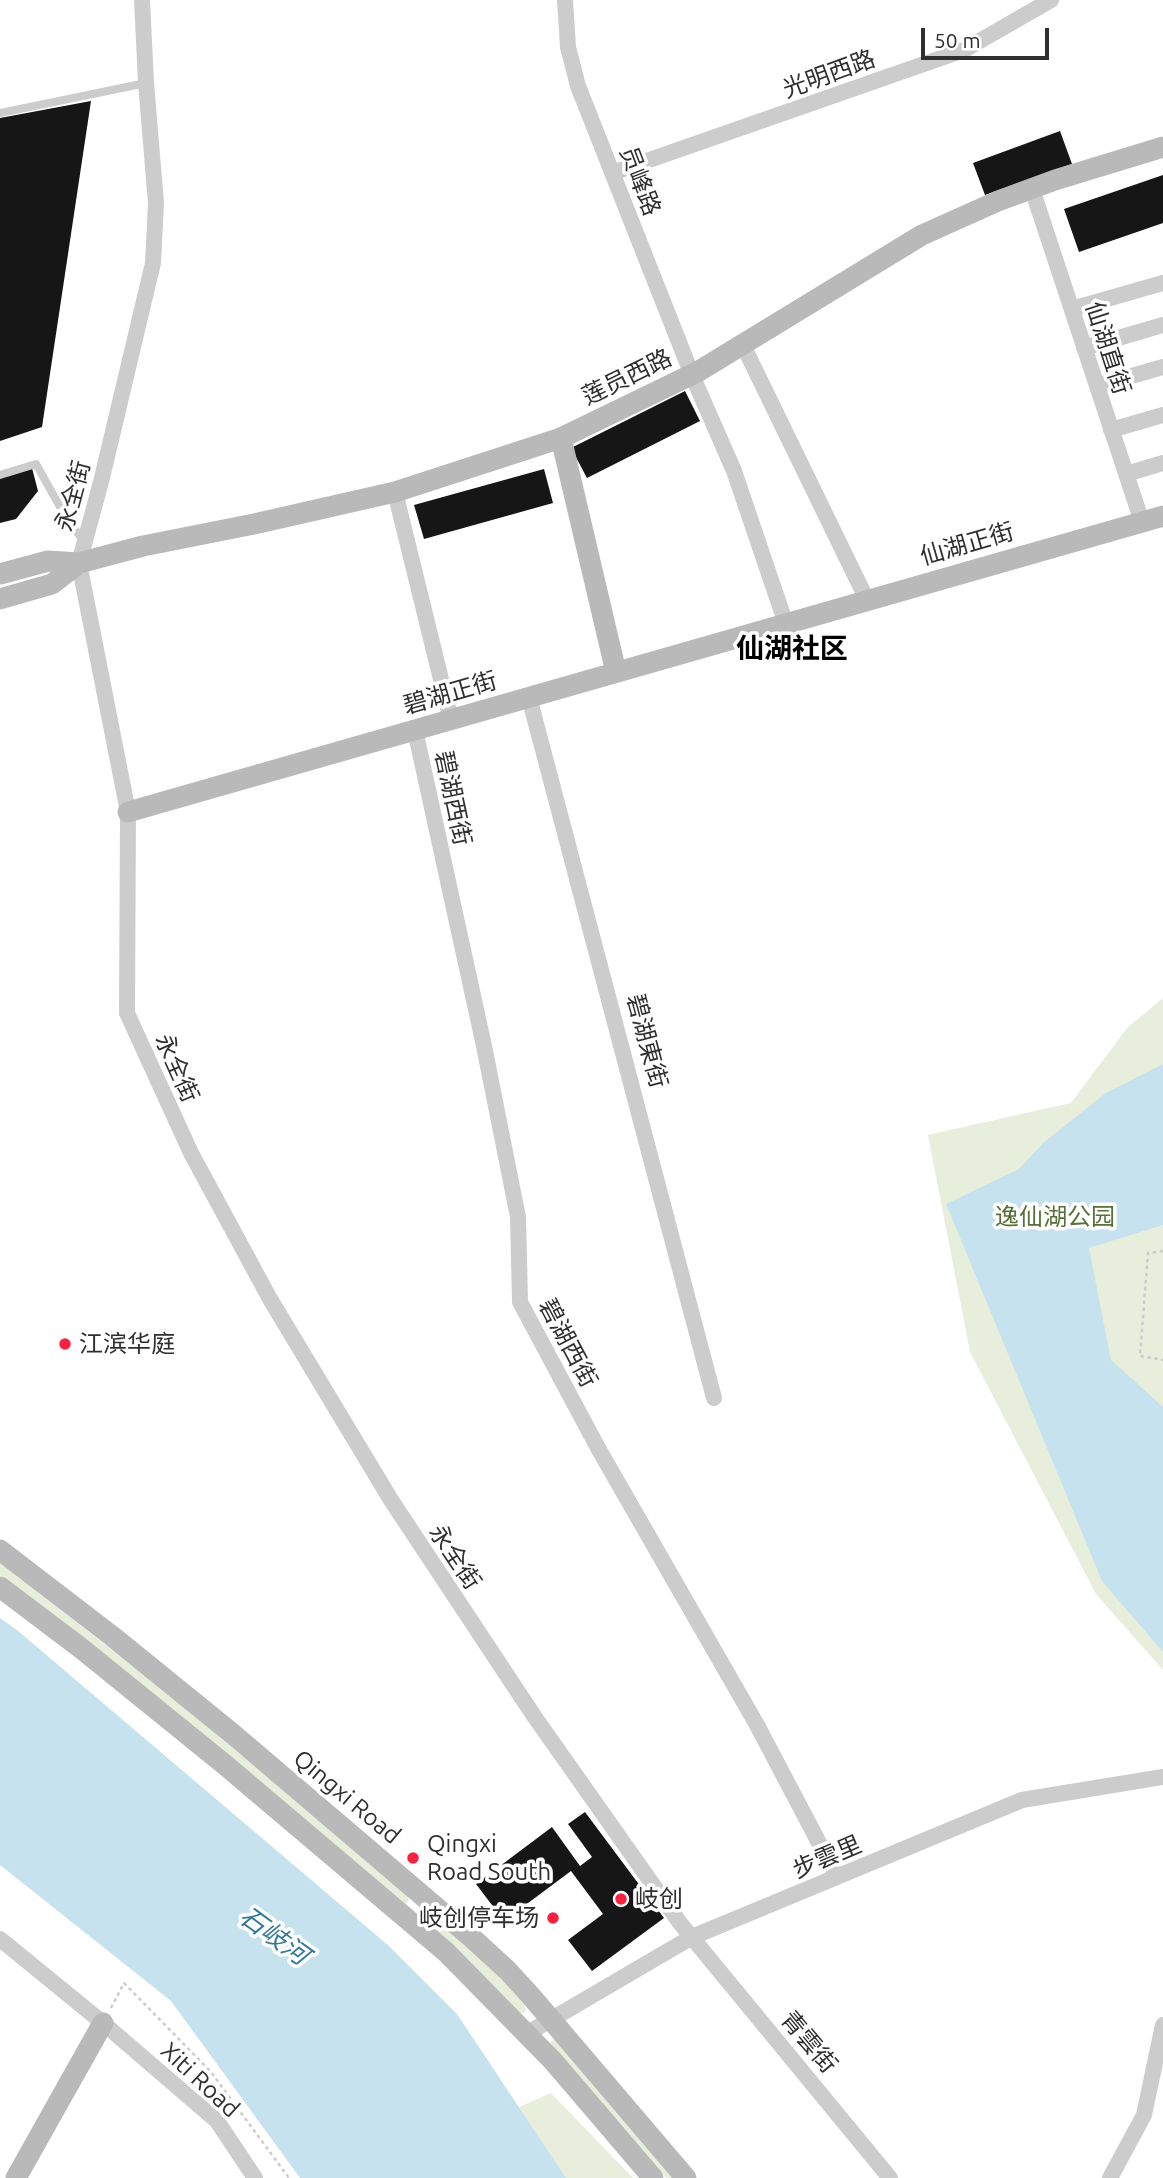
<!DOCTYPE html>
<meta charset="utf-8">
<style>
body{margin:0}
#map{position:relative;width:1163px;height:2178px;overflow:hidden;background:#fff;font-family:Ubuntu,sans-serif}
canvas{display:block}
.scale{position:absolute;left:921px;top:28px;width:128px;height:32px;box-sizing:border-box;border:4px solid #2f2f2f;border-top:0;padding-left:9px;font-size:21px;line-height:24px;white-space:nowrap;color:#2f2f2f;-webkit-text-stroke:5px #fff;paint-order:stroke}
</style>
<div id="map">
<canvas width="1163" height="2178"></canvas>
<div class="scale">50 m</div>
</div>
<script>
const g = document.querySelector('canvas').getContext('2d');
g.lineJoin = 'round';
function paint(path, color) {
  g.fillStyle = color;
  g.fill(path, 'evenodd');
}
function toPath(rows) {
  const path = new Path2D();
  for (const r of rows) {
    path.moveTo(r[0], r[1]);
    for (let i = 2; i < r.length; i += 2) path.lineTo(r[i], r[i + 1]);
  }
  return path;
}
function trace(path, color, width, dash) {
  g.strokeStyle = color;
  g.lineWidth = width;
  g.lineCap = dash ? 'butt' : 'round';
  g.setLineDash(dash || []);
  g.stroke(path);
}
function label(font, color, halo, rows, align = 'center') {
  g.font = font + ' Ubuntu,"Noto Sans SC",sans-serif';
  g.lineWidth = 7;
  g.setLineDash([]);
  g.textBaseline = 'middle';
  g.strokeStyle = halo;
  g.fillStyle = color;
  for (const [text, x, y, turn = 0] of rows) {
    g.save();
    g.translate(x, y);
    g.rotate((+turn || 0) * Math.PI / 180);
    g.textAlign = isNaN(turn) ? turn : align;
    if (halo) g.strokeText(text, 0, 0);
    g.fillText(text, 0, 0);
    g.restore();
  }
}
paint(toPath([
 [1163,998,1163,1670,1096,1594,970,1352,928,1135,1071,1103,1127,1028],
 [0,1563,161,1688,406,1892,409,1900,406,1904,114,1662,0,1575],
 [429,1911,498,1976,524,2004,526,2010,524,2013,519,2013,423,1921],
 [555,2038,675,2178,666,2178,550,2043],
 [551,2093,633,2178,565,2178,519,2107]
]), '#e7eedc');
paint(toPath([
 [1163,1064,1163,1225,1089,1248,1111,1360,1163,1407,1163,1652,1102,1581,946,1204,1019,1169,1043,1143,1106,1093],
 [0,1618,17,1630,389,1946,457,2014,566,2178,300,2178,171,2001,0,1865]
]), '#c7e2ef');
paint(toPath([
 [91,101,42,427,0,441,0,118],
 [1060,131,1072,164,985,195,973,163],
 [1163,175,1163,223,1079,252,1064,209],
 [685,391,700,421,587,478,571,448],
 [32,468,38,491,16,519,0,523,0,478],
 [544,469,553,503,424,539,414,505],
 [585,1812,664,1918,592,1971,568,1940,603,1914,571,1871,504,1921,476,1884,552,1827,580,1866,592,1857,568,1824]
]), '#161616');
trace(toPath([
 [1163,1251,1148,1253,1140,1356,1163,1360],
 [111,2008,124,1983,211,2072,289,2178]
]), '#ccc', 2.5, [3.5, 3.5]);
trace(toPath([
 [0,113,146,83],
 [0,475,36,464,64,514,84,542]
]), '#ccc', 8);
trace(toPath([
 [142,0,146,83,156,203,153,263,101,482,79,563,128,812,127,1013,191,1153,270,1299,391,1500,534,1716,680,1923,890,2178],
 [565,0,568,47,578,86,692,375,734,471,786,624],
 [612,173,964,50,1051,0],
 [1032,189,1142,522],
 [1072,309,1163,283],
 [743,345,867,600],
 [1084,348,1163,325],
 [1097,386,1163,367],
 [1111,430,1163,415],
 [1126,474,1163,463],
 [395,492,451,720],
 [529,697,714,1398],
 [415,730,484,1046,518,1217,520,1302,598,1448,757,1725,837,1877],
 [0,1939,103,2023,217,2121,255,2178],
 [528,2033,692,1937,1022,1800,1163,1777],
 [1110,2178,1144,2115,1163,2025]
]), '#ccc', 16);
trace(toPath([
 [561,438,616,672],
 [0,574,48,561,79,563,143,546,254,524,395,492,561,438,699,371,922,235,998,201,1055,180,1163,147],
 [0,599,52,584,79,563],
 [128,812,1163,516],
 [0,1550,112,1636,234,1735,471,1937,507,1970,530,1995,686,2178],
 [0,1587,82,1649,224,1764,446,1952,553,2061,653,2178],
 [16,2178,103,2023]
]), '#b9b9b9', 21);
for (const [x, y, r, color] of [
 [65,1344,7,"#f6223f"],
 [413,1858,7,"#f6223f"],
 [621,1899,7,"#f6223f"],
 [553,1918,7,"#f6223f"]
]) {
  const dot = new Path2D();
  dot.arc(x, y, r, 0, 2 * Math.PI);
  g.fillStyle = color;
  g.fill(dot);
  trace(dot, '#fff', 2.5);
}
label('24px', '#2f2f2f', '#fff', [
 ["光明西路",829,74,-20],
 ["员峰路",640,181,69],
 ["仙湖直街",1108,348,72],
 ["莲员西路",627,377,-26],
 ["永全街",73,496,-75],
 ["仙湖正街",967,544,-16],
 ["碧湖正街",450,693,-16],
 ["碧湖西街",453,798,78],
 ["碧湖東街",647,1041,75],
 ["永全街",177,1068,66],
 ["碧湖西街",568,1343,62],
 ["永全街",455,1557,56],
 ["Qingxi Road",347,1797,40],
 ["步雲里",827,1857,-23],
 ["青雲街",809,2042,50],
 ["Xiti Road",200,2080,43]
]);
label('24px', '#567038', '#fff', [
 ["逸仙湖公园",1055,1217]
]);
label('24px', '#2f2f2f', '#fff', [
 ["江滨华庭",79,1344],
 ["Qingxi",427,1844],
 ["Road South",427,1872],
 ["岐创",635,1899],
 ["岐创停车场",539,1918,"right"]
], 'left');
label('italic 26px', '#35799a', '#fff', [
 ["石岐河",274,1936,36]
]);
label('bold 28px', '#000', '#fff', [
 ["仙湖社区",792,649]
]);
</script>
